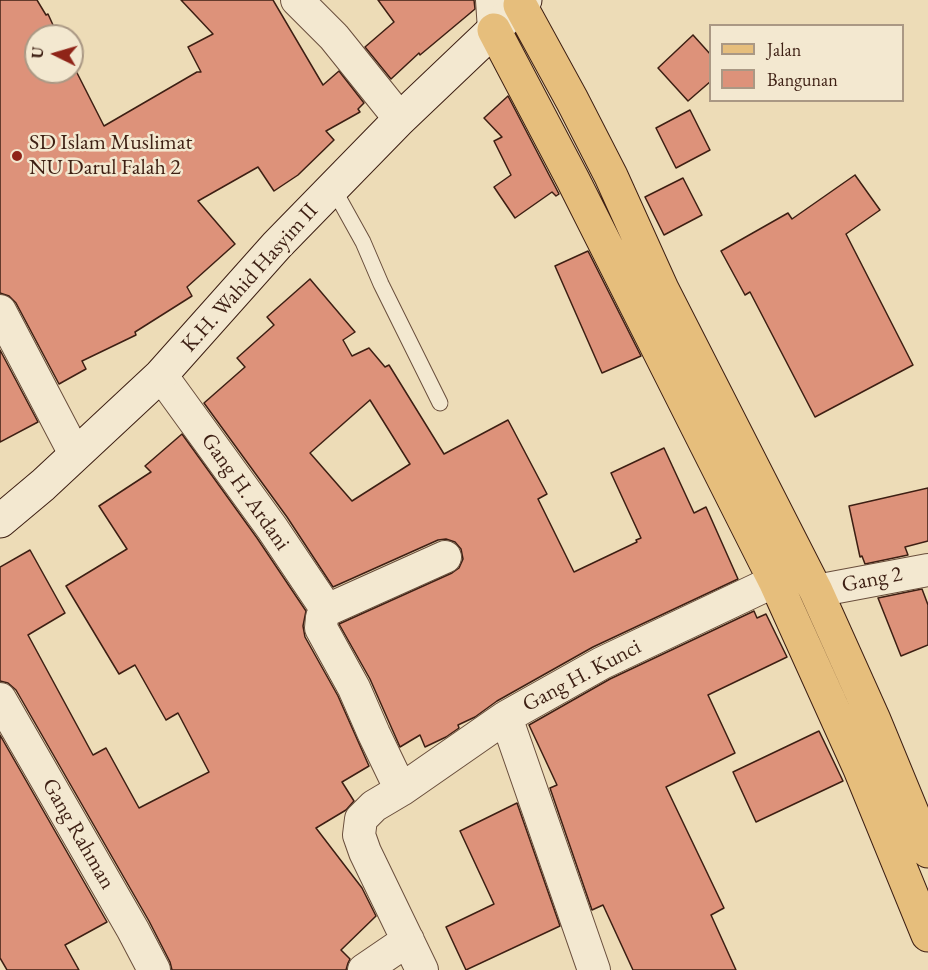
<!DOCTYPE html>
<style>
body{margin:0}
#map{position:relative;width:928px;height:970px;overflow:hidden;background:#eddcb7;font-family:"EB Garamond",serif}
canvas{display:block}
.legend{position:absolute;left:709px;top:24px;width:195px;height:78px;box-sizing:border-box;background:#f3e8d0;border:2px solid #aa9884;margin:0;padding:8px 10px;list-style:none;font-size:18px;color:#3d1f13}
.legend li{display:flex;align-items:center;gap:12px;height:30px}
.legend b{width:30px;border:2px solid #aa9884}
.north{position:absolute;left:24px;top:24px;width:60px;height:60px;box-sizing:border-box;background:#f3e8d0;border:2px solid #aa9884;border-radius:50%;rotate:275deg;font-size:16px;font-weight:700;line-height:24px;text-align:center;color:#3d1f13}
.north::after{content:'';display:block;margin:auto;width:21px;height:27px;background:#8f2418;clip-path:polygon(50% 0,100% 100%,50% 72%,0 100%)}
</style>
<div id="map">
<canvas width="928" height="970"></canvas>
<ul class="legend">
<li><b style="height:8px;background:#e6be7c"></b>Jalan</li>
<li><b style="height:16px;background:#dd927a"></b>Bangunan</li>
</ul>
<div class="north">U</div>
</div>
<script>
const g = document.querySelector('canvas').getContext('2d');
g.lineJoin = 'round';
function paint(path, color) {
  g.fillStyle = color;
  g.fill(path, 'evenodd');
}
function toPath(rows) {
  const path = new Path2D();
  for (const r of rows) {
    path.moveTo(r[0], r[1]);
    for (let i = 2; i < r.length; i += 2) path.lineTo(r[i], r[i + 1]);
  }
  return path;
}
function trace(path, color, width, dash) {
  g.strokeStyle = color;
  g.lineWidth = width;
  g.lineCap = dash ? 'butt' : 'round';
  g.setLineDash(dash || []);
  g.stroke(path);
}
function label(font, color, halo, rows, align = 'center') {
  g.font = font + ' "EB Garamond",serif';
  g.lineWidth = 5;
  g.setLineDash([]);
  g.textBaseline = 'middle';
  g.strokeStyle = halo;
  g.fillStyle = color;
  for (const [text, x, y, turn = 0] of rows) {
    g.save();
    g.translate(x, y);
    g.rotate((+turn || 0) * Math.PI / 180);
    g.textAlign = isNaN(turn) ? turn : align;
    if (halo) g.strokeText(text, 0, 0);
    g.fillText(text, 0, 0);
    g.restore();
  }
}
const building = toPath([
 [0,0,37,0,46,15,48,14,58,36,36,36,36,72,72,72,72,63,104,126,197,72,201,72,188,47,213,34,181,0,273,0,323,85,339,71,364,103,358,109,360,112,326,131,334,140,298,175,274,191,258,167,198,201,235,244,187,287,192,296,135,332,136,335,82,361,86,369,59,384,16,303,9,296,0,293,0,0],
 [378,0,474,0,475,9,420,55,419,53,391,79,365,47,394,22,378,0],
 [693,35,711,55,711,81,688,101,658,68,693,35],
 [508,96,559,194,556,196,552,192,515,218,494,187,511,175,494,141,502,137,484,118,508,96],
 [690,110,710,150,676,168,656,128,690,110],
 [855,175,880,210,846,234,913,365,815,417,750,292,745,295,721,251,788,213,792,219,855,175],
 [683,178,702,215,664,235,645,197,683,178],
 [588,251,641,356,602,373,555,266,588,251],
 [310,279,355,332,343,340,352,356,369,348,385,367,389,365,444,454,508,420,547,494,538,499,574,572,637,542,636,540,641,538,611,473,664,448,694,513,706,507,738,579,593,647,497,701,475,717,458,725,459,728,446,737,425,747,420,735,400,747,370,679,339,624,452,573,459,568,463,559,461,549,455,542,446,539,438,540,333,587,287,517,204,403,245,367,237,358,274,325,267,317,310,279],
 [370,400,410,464,352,501,310,453,370,400],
 [0,350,38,422,0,442,0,350],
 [182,434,257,538,306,611,303,626,305,637,338,696,369,766,342,782,354,801,346,810,316,828,362,888,376,916,341,950,350,959,348,963,346,970,172,970,170,962,149,921,16,690,8,683,0,681,0,567,30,550,65,613,28,635,93,755,106,748,139,808,209,772,178,713,166,720,135,665,119,674,66,586,127,549,99,506,151,472,145,466,182,434],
 [928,488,928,541,905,547,908,555,865,564,862,556,860,557,849,506,928,488],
 [922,589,928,605,928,645,901,656,878,598,922,589],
 [754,611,757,618,766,614,787,657,708,695,735,753,666,787,724,908,711,915,736,970,633,970,603,905,592,910,550,788,557,785,529,725,610,679,754,611],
 [819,731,843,781,756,822,733,772,819,731],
 [0,735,107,922,65,945,79,970,7,970,0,958,0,735],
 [517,803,560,926,466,970,446,927,494,904,460,831,517,803]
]);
paint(building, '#dd927a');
trace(building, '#3d1f13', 1.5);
const lane = toPath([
 [333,188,363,242,381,284,440,403]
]);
const street = toPath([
 [297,0,334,37,400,119],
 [492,0,494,30],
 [0,311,75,454],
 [161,375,272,528,327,610],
 [816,591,928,570],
 [0,699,133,930,154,970],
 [506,717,594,970],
 [401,790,374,734,354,688,321,628,322,617,327,610,445,557],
 [364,970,408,940],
 [422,970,365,852,359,835,361,819,374,806,401,790,506,717,602,663,775,581,800,571]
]);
const secondary = toPath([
 [0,521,43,485,161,375,277,245,400,119,525,0]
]);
const primary = toPath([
 [520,5,572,100,611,176,662,289,816,591,874,720,928,851],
 [494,30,573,180,775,581,860,769,928,935]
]);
trace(lane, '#694e3c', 17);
trace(street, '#694e3c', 34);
trace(secondary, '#3d1f13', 35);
trace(primary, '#3d1f13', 35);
trace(lane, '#f3e8d0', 15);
trace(street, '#f3e8d0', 32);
trace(secondary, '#f3e8d0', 33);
trace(primary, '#e6be7c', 33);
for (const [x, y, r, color] of [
 [17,156,6,"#8f2418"]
]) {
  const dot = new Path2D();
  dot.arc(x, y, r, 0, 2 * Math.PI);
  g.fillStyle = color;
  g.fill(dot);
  trace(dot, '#f3e8d0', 2);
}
label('22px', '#3d1f13', '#f3e8d0', [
 ["SD Islam Muslimat",29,143],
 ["NU Darul Falah 2",29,168]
], 'left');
label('22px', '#3d1f13', '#f3e8d0', [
 ["K.H. Wahid Hasyim II",250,278,-48],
 ["Gang H. Ardani",245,492,55],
 ["Gang 2",872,580,-11],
 ["Gang H. Kunci",582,676,-28],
 ["Gang Rahman",78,834,60]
]);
</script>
